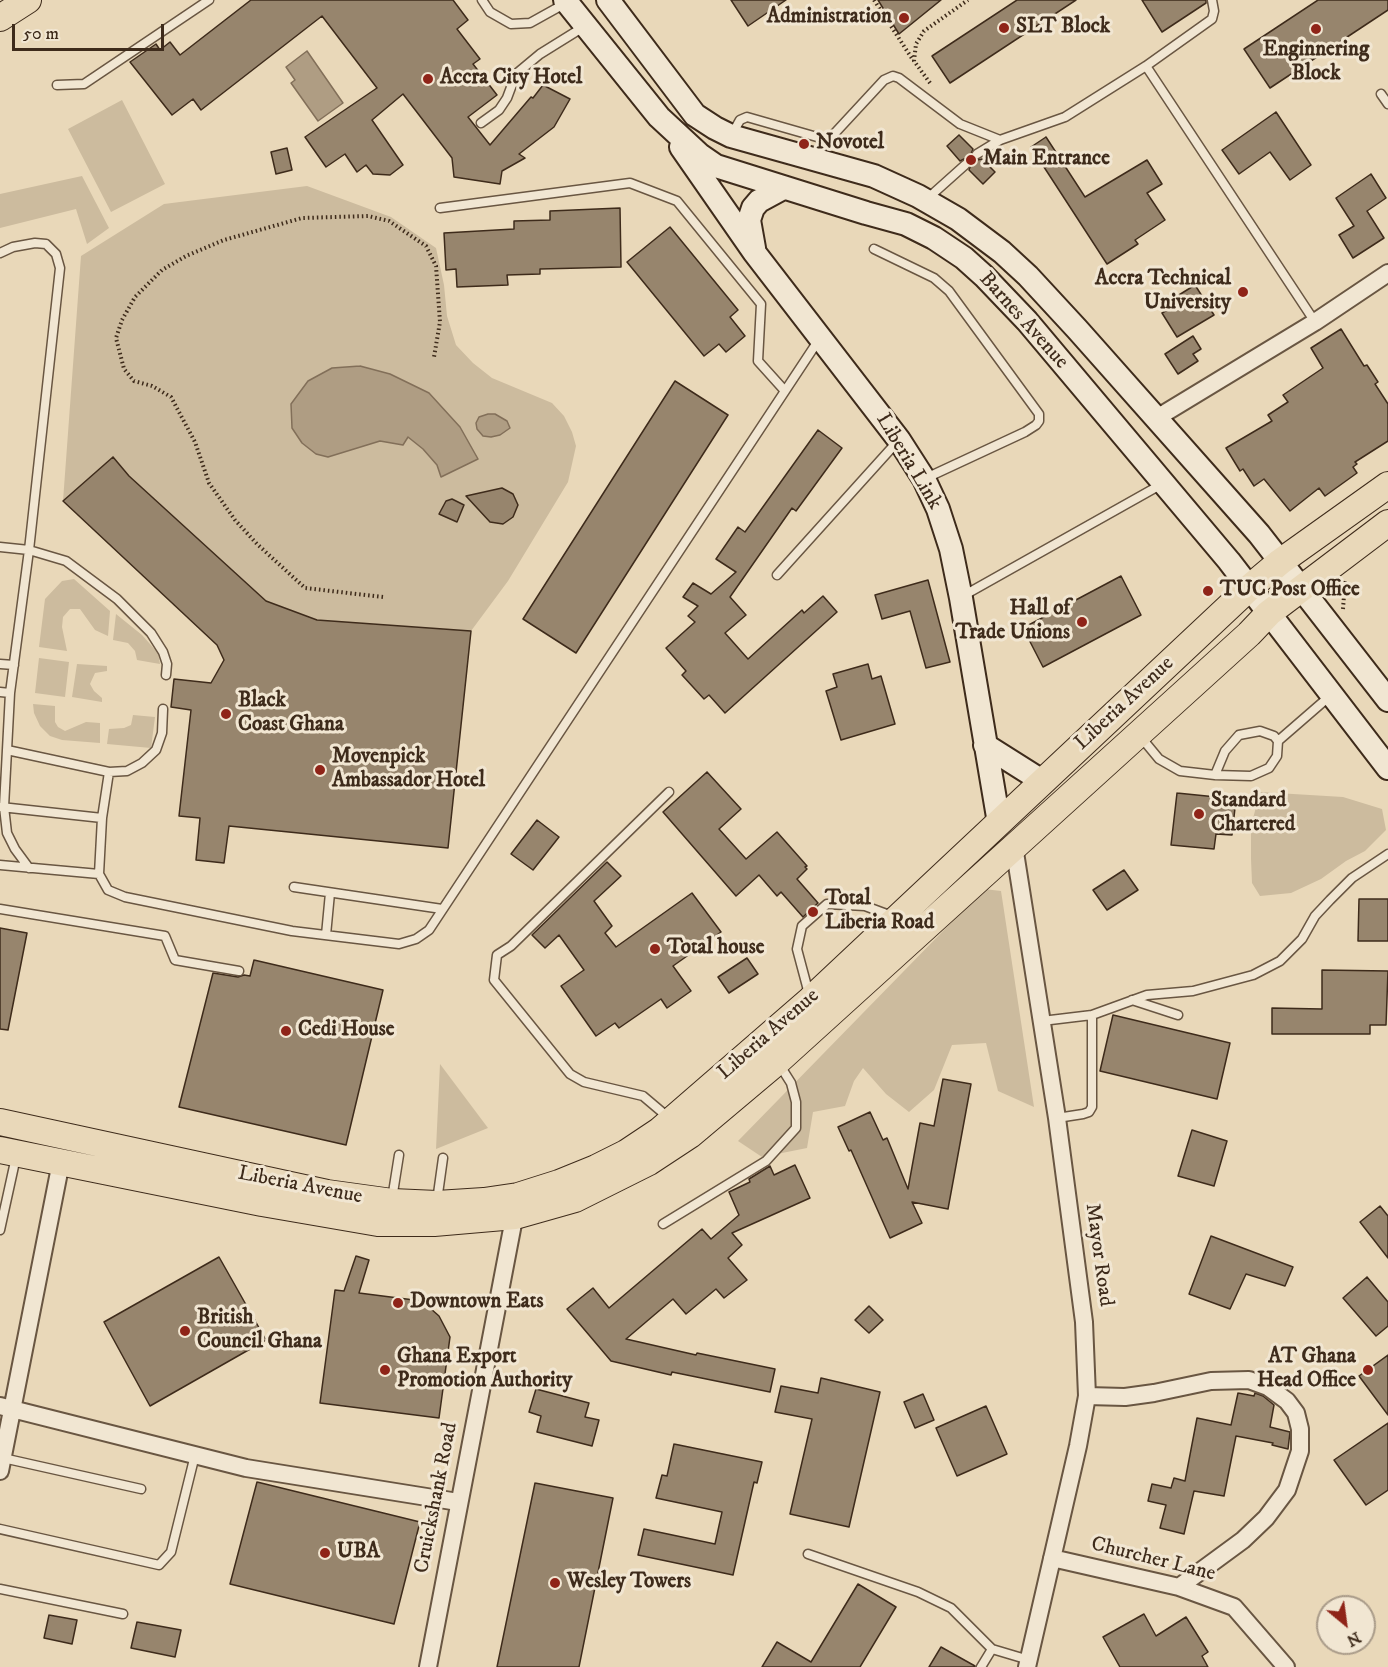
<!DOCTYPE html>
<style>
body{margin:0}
#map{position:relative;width:1388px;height:1667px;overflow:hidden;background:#e9d8b9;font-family:"IM FELL DW Pica",serif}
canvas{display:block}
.north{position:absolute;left:1316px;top:1595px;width:60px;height:60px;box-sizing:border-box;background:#f1e6d2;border:2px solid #a99b89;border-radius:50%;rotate:151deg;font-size:16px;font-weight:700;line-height:24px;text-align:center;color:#3e2b1b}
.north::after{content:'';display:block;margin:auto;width:21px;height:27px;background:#8f2418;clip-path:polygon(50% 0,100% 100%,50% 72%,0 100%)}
.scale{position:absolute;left:12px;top:24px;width:152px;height:27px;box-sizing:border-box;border:3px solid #3e2b1b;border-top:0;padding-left:8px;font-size:18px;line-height:21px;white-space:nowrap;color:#3e2b1b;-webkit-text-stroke:4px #f1e6d2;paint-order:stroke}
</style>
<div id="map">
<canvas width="1388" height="1667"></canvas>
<div class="north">N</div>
<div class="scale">50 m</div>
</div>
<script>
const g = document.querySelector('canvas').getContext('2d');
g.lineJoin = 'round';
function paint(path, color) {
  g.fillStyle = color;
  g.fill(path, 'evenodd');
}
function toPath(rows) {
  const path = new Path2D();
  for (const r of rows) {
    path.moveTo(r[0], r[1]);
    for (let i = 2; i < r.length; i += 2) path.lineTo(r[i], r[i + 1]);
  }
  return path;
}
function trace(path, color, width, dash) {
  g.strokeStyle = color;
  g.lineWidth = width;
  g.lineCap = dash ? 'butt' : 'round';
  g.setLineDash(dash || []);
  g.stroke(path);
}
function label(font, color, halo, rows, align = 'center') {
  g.font = font + ' "IM FELL DW Pica",serif';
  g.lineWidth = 6;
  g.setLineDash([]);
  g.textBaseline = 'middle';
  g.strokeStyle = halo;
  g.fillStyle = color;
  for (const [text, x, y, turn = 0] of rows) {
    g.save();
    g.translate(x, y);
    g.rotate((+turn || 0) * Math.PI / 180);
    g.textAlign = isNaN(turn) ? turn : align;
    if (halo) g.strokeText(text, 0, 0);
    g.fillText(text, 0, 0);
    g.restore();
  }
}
paint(toPath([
 [122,100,165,184,111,212,68,129],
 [82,176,109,228,87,244,76,209,0,228,0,194],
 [307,186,391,217,436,248,444,285,447,316,456,345,473,363,492,378,552,403,564,416,572,432,576,446,568,482,508,581,471,631,317,620,266,601,129,476,113,457,63,501,81,256,164,204],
 [74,579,110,611,108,636,95,630,80,609,70,609,63,617,62,627,67,651,39,647,45,599,62,581],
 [116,614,142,635,158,653,160,664,137,660,135,651,128,643,113,640],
 [39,658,69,662,65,697,35,693],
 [77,664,107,666,107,671,95,673,90,684,94,691,102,698,102,702,72,697],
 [33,704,55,706,55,722,58,727,65,731,86,722,100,723,100,743,62,740,50,736,40,726,34,713],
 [133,715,155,717,151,748,107,744,109,729,124,728,131,725],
 [1260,792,1343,797,1382,809,1386,830,1365,851,1346,861,1321,879,1291,893,1260,896,1252,883,1251,859,1251,826],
 [984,889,1001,891,1034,1107,998,1091,986,1043,952,1045,934,1090,909,1112,886,1094,863,1068,854,1081,845,1106,813,1112,807,1148,762,1157,738,1141],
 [440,1064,488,1128,436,1149]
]), '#ccbb9e');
const water = toPath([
 [307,51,343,103,318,121,291,83,295,80,286,67,307,51],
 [360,366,390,374,429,393,460,427,478,459,441,477,437,465,423,449,408,437,403,445,380,441,328,457,316,454,302,443,292,428,291,404,308,381,332,368,360,366],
 [488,414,495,414,507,421,510,428,500,435,491,437,483,436,477,429,476,423,479,417,488,414]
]);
paint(water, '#af9d83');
trace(water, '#826f59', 1.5);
const building = toPath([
 [251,0,453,0,468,20,457,29,480,59,473,64,497,95,468,117,490,145,531,97,533,98,543,85,570,99,554,127,519,154,525,158,502,171,500,184,454,177,452,158,403,94,372,120,403,165,390,175,373,174,366,165,357,172,345,154,326,167,305,137,377,88,322,16,201,110,193,99,172,115,130,62,156,44,160,50,170,42,180,55,251,0],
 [731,0,786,0,748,26,731,0],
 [878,0,941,0,899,34,878,0],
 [1017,0,1076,0,950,83,932,56,1017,0],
 [1142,0,1206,0,1206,3,1162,32,1142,0],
 [1318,0,1388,0,1388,10,1270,88,1244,49,1318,0],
 [1276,112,1311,165,1290,180,1270,152,1239,174,1222,150,1276,112],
 [959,135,973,149,971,154,972,158,977,160,982,159,995,172,983,184,969,170,971,164,969,160,964,159,960,161,947,146,959,135],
 [1046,137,1085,197,1147,160,1162,184,1147,193,1165,220,1135,240,1138,244,1107,264,1031,147,1046,137],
 [287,148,292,170,276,174,271,152,287,148],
 [1371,174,1386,198,1367,211,1384,238,1353,258,1339,235,1354,226,1336,198,1371,174],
 [620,208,621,267,540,269,540,274,507,275,508,285,457,287,456,269,446,270,444,233,514,229,514,221,550,220,550,211,620,208],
 [670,227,738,310,730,317,745,336,726,352,719,344,704,356,627,262,670,227],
 [1195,285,1214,315,1177,337,1162,313,1178,304,1174,298,1195,285],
 [1341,329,1364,366,1367,365,1378,382,1375,384,1388,404,1388,441,1355,462,1357,464,1353,467,1357,473,1325,496,1319,488,1290,511,1264,479,1254,486,1243,469,1240,471,1226,448,1272,421,1268,415,1288,402,1283,395,1323,368,1311,348,1341,329],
 [1193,336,1201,349,1193,354,1198,361,1178,374,1165,354,1193,336],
 [675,381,728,415,576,653,523,619,675,381],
 [818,430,842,448,796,511,792,508,730,597,746,615,725,633,748,659,802,610,804,613,823,596,837,612,725,713,709,695,704,699,682,675,686,671,666,648,695,622,688,616,698,606,683,597,693,583,711,594,736,572,716,559,738,527,745,532,818,430],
 [113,457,129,476,266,601,317,620,471,631,448,848,229,826,224,863,196,860,200,818,179,816,191,710,171,707,174,679,211,683,224,660,217,645,63,501,113,457],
 [502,488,513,494,518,505,513,517,503,524,490,522,466,496,502,488],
 [452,499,464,505,457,522,439,514,446,501,452,499],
 [1121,576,1141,615,1043,667,1023,628,1121,576],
 [928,580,950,662,926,668,910,611,882,619,875,595,928,580],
 [868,664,872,679,881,676,895,724,841,740,826,691,837,687,833,674,868,664],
 [707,772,741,809,719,829,746,859,777,832,807,866,805,867,807,869,797,879,818,903,803,917,781,892,777,896,759,875,736,896,663,812,707,772],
 [1177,793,1236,799,1232,835,1216,834,1214,849,1171,845,1177,793],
 [537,820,559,837,533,870,511,854,537,820],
 [607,862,621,876,594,901,612,926,605,933,616,947,692,893,721,932,673,966,691,991,667,1008,661,999,619,1028,615,1023,596,1036,561,986,584,970,559,935,545,948,532,935,607,862],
 [1124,870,1138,890,1107,910,1093,890,1124,870],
 [1359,899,1388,899,1388,941,1358,941,1359,899],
 [0,928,27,933,8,1030,0,1029,0,928],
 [747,958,758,974,729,993,718,977,747,958],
 [254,960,383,990,346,1145,179,1107,213,973,238,977,244,975,250,976,254,960],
 [1322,970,1388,971,1386,1025,1370,1025,1370,1034,1272,1034,1272,1008,1322,1009,1322,970],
 [1113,1015,1230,1043,1217,1099,1100,1071,1113,1015],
 [943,1079,971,1084,948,1209,912,1202,922,1223,890,1238,851,1150,849,1151,838,1127,870,1112,883,1140,887,1138,908,1189,920,1123,934,1126,943,1079],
 [1192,1130,1227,1141,1214,1186,1178,1176,1192,1130],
 [795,1165,810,1198,732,1233,742,1245,728,1258,747,1280,724,1298,716,1289,686,1314,673,1299,626,1339,696,1355,697,1353,775,1369,770,1392,672,1372,671,1375,611,1361,567,1309,593,1288,609,1308,702,1229,711,1239,739,1215,729,1192,750,1182,749,1179,770,1166,774,1175,795,1165],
 [1380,1206,1388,1216,1388,1258,1360,1222,1380,1206],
 [1211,1236,1293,1267,1285,1286,1246,1274,1230,1309,1189,1294,1211,1236],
 [356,1256,369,1260,359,1293,422,1301,439,1316,450,1337,439,1418,320,1403,335,1290,344,1291,356,1256],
 [219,1257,266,1340,150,1406,104,1322,219,1257],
 [1367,1277,1388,1302,1388,1326,1376,1336,1343,1298,1367,1277],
 [869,1306,883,1320,869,1333,855,1320,869,1306],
 [1388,1355,1388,1415,1359,1376,1388,1355],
 [821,1378,880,1392,849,1527,790,1514,812,1419,775,1412,781,1386,818,1393,821,1378],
 [536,1389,589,1403,585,1417,599,1420,592,1446,537,1432,541,1416,529,1412,536,1389],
 [1238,1393,1254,1396,1255,1393,1263,1396,1274,1405,1270,1427,1290,1432,1288,1449,1272,1445,1273,1443,1236,1436,1224,1496,1194,1491,1184,1534,1160,1528,1166,1505,1148,1501,1152,1484,1171,1488,1174,1478,1185,1481,1197,1418,1231,1425,1238,1393],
 [923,1394,934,1420,915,1428,904,1402,923,1394],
 [986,1406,1007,1454,957,1476,936,1428,986,1406],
 [1388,1423,1388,1490,1366,1505,1334,1460,1388,1423],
 [674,1444,762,1462,757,1483,754,1482,733,1575,638,1555,644,1529,715,1544,722,1512,656,1498,662,1475,667,1476,674,1444],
 [257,1482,420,1522,394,1624,230,1584,257,1482],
 [535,1483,613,1498,579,1667,497,1667,535,1483],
 [858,1584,896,1607,860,1667,762,1667,777,1642,811,1662,858,1584],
 [1144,1614,1156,1636,1186,1617,1208,1652,1202,1656,1208,1667,1120,1667,1103,1637,1144,1614],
 [49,1615,77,1620,72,1644,44,1638,49,1615],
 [137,1622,181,1630,175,1657,131,1648,137,1622],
 [941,1647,975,1666,975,1667,929,1667,941,1647]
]);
paint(building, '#97856d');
trace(building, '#3e2b1b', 1.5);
const lane = toPath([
 [482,0,490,12,511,24,530,23,566,3],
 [1146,66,1315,322],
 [57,85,84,84,209,0],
 [1381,94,1388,104],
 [481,123,499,110,507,98,516,74,540,54,585,26],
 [731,136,740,120,747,117,824,139,829,137,834,134,884,80,893,76,899,78,960,124,1000,140],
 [977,154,1000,140,1065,117,1146,66,1212,19,1214,11,1212,0],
 [927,199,965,165],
 [440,208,630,183,677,201,761,304,758,361,785,391],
 [874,249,934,278,949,291,1039,414,1039,421,1036,425,1025,432,924,479],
 [0,253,13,247,35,243,46,244,56,254,60,268,29,550,10,693,4,807,7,833,15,849,29,868],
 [0,547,29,550,66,561,117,599,151,633,163,652,167,664,166,675],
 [777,575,897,442],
 [961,597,1162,484],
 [0,664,14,665],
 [0,692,10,693],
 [1140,736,1159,759,1180,771,1215,775,1251,776,1269,768,1277,756,1278,741,1331,695],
 [7,750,109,772,127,771,142,763,156,750,162,733,163,709],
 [109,772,102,818,99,874,108,890,125,897,292,931,399,944,416,939,429,930,820,338],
 [1215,775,1225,751,1239,735,1260,731,1274,736,1278,741],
 [1,807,102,818],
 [0,865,99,874],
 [294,887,442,909],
 [0,909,165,936,175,960,239,971],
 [326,935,330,893],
 [809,994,797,949,802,926,827,904,865,906,892,916],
 [1132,1000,1178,1015],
 [1042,1021,1092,1015,1147,995,1193,991,1253,975,1280,961,1302,939,1315,916,1330,900,1352,878,1388,854],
 [669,1118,643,1096,584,1082,570,1074,494,980,497,955,511,946,669,792],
 [1057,1118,1083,1114,1089,1112,1092,1107,1092,1015],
 [392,1199,399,1155],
 [437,1201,443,1158],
 [663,1224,766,1161,796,1128,796,1102,791,1083,779,1064],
 [0,1230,16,1157],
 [3,1458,141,1489],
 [0,1529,159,1565,171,1552,195,1455],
 [808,1554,918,1592,951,1608,992,1649,1029,1660],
 [0,1589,123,1614],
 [981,1667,992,1649]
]);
const street = toPath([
 [1155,419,1315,322,1388,273],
 [1014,846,1057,1118,1084,1322,1087,1396,1078,1446,1027,1667],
 [1087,1396,1125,1397,1154,1393,1211,1381,1249,1380,1268,1387,1287,1401,1296,1413,1300,1429,1300,1451,1287,1490,1266,1518,1243,1540,1179,1587],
 [0,1406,246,1468,458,1502],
 [0,1471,61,1162],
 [1052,1558,1179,1587,1234,1607,1286,1667],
 [428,1667,516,1208]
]);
const secondary = toPath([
 [565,0,659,117,700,155,716,166,866,213,906,224,934,238,964,258,984,276,1027,321,1229,561,1388,768],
 [608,0,695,115,715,128,731,136,874,176,918,196,958,219,1002,252,1028,276,1077,329,1259,534,1388,700],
 [681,147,754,252,899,440,924,479,938,509,951,549,961,598,999,823],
 [754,248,749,220,753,208,759,201,783,188],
 [985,745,1042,781]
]);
const primary = toPath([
 [0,18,28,0],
 [0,1122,327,1193,392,1202,437,1204,484,1201,518,1196,559,1183,596,1168,626,1153,659,1131,810,1000,1249,588,1280,562,1388,485],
 [0,1150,262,1203,378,1223,434,1223,515,1216,575,1199,649,1162,690,1135,778,1061,1249,634,1269,613,1388,523]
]);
trace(lane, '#695642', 11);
trace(street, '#695642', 20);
trace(secondary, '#3e2b1b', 26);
trace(primary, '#3e2b1b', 28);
trace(toPath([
 [874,0,913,60],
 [930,83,914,61,916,44,924,31,968,0],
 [383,597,305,588,257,544,235,520,209,483,195,442,171,397,152,386,134,381,124,369,116,338,122,320,135,297,162,270,186,256,224,240,302,218,368,216,389,221,426,246,436,266,440,322,434,357],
 [1343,609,1345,581]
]), '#3e2b1b', 4, [1.5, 3]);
trace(lane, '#f1e6d2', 8);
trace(street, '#f1e6d2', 16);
trace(secondary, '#f1e6d2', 22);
trace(primary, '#e9d8b9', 26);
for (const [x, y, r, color] of [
 [904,18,6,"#8f2418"],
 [1004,28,6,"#8f2418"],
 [1316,29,6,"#8f2418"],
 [428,79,6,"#8f2418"],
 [804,144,6,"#8f2418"],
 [971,160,6,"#8f2418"],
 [1243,292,6,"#8f2418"],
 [1208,591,6,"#8f2418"],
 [1082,622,6,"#8f2418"],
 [226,714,6,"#8f2418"],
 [320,770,6,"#8f2418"],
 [1199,814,6,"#8f2418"],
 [813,912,6,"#8f2418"],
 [655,949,6,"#8f2418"],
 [286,1031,6,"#8f2418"],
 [398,1303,6,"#8f2418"],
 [185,1331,6,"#8f2418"],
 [385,1370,6,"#8f2418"],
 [1368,1370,6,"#8f2418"],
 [325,1553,6,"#8f2418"],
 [555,1583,6,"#8f2418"]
]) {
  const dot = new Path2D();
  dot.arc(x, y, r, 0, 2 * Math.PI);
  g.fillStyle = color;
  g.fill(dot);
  trace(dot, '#f1e6d2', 2);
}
label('bold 21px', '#3e2b1b', '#f1e6d2', [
 ["Administration",892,18,"right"],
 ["SLT Block",1016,28],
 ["Enginnering",1316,51,"center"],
 ["Block",1316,75,"center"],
 ["Accra City Hotel",440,79],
 ["Novotel",816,144],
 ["Main Entrance",983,160],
 ["Accra Technical",1231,280,"right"],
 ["University",1231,304,"right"],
 ["TUC Post Office",1220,591],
 ["Hall of",1070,610,"right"],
 ["Trade Unions",1070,634,"right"],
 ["Black",238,702],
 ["Coast Ghana",238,726],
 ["Movenpick",332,758],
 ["Ambassador Hotel",332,782],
 ["Standard",1211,802],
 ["Chartered",1211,826],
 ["Total",825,900],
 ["Liberia Road",825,924],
 ["Total house",667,949],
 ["Cedi House",298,1031],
 ["Downtown Eats",410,1303],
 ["British",197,1319],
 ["Council Ghana",197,1343],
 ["Ghana Export",397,1358],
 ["Promotion Authority",397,1382],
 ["AT Ghana",1356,1358,"right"],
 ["Head Office",1356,1382,"right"],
 ["UBA",337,1553],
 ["Wesley Towers",567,1583]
], 'left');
label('21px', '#3e2b1b', '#f1e6d2', [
 ["Barnes Avenue",1023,321,48],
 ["Liberia Link",908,462,59],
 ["Liberia Avenue",1125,704,-43],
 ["Liberia Avenue",769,1035,-41],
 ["Liberia Avenue",300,1186,11],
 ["Mayor Road",1098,1255,82],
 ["Cruickshank Road",437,1498,-79],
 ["Churcher Lane",1153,1560,14]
]);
</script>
